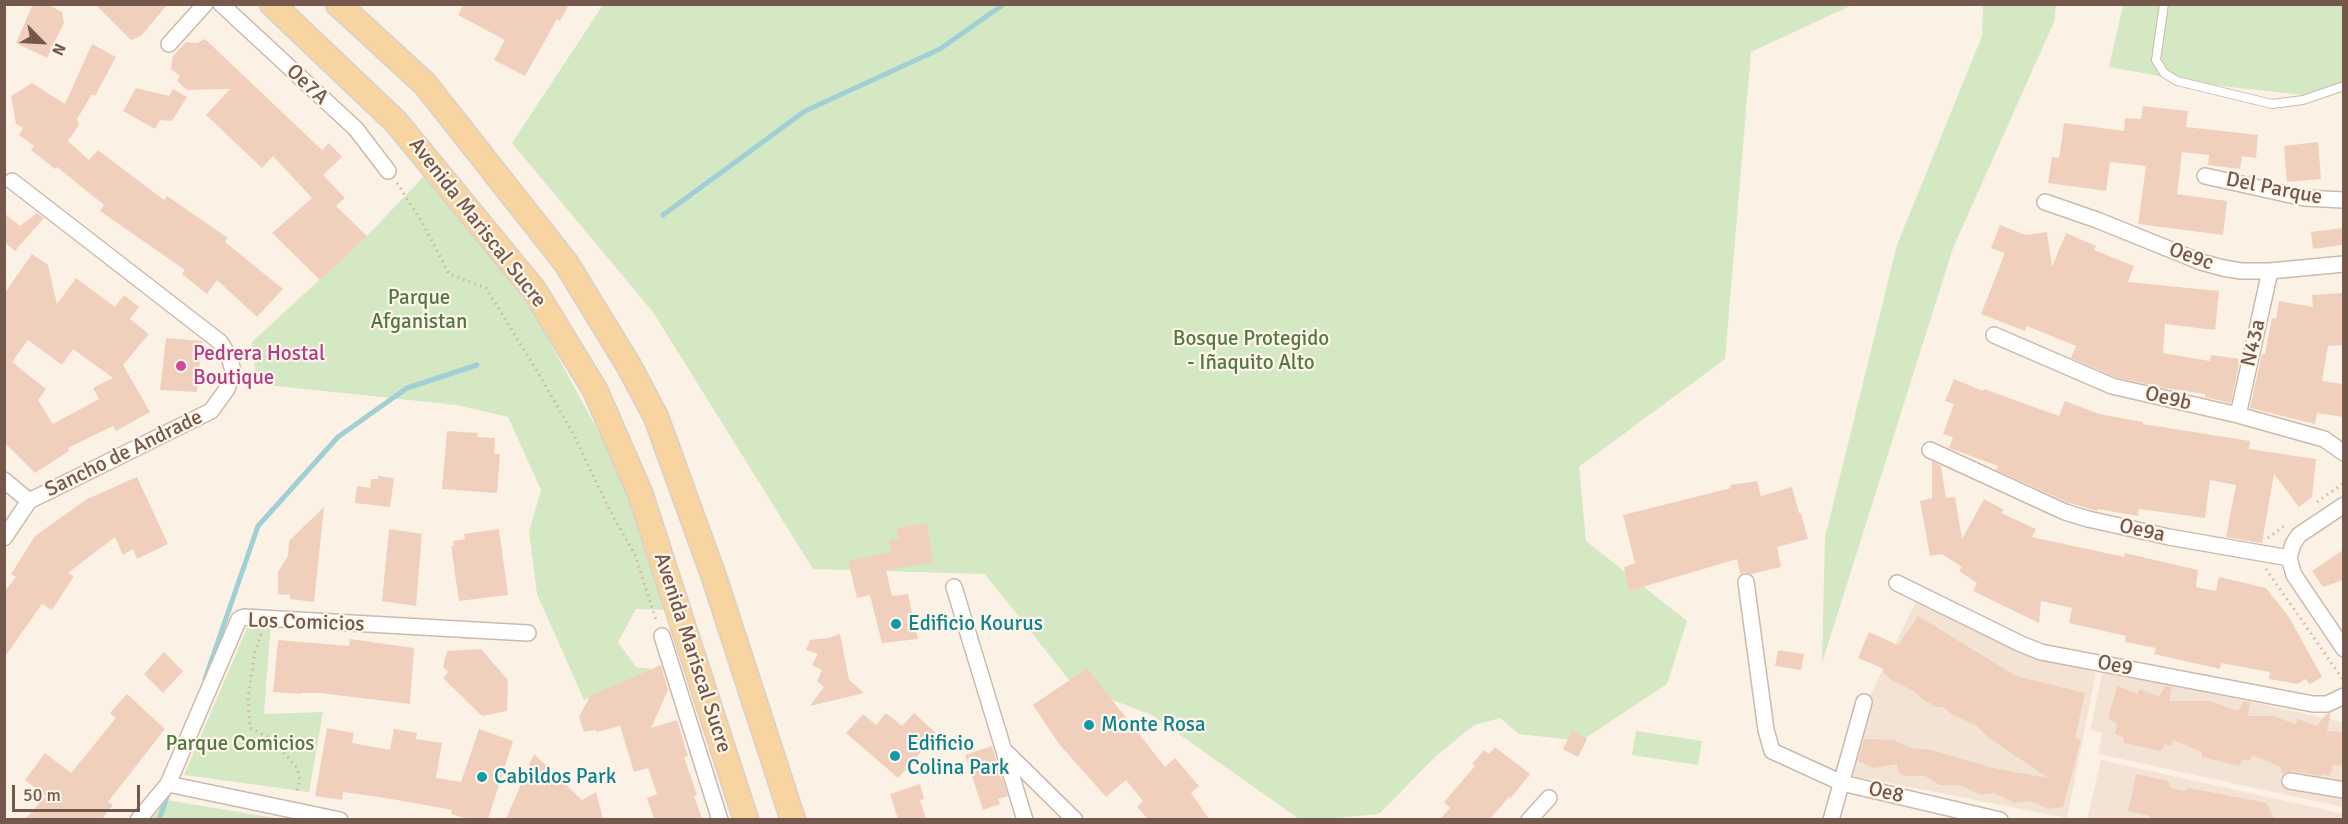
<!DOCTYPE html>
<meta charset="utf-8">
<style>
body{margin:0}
#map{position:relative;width:2348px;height:824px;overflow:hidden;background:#fbf2e5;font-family:Signika,sans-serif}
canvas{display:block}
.frame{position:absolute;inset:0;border:6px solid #73584b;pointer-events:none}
.north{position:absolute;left:12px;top:12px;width:60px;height:60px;-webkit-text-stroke:4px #fef6eb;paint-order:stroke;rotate:114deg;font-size:16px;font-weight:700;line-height:24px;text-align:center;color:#73584b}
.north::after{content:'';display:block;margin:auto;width:21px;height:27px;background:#73584b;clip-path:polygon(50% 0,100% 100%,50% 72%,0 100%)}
.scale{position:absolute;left:12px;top:785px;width:128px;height:27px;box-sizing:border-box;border:3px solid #73584b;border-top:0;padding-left:8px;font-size:18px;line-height:21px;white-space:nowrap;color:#73584b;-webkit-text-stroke:4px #fef6eb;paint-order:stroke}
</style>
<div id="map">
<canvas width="2348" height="824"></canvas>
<div class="frame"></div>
<div class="north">N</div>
<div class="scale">50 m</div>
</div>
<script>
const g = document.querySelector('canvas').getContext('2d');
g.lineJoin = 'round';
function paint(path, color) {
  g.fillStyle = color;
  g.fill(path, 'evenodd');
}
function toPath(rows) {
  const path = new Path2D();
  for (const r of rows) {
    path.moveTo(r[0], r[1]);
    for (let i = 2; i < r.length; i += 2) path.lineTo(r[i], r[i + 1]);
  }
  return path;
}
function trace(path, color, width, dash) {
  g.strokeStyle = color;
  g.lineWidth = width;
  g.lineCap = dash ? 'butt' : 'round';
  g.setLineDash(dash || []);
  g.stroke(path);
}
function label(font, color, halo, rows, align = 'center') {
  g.font = font + ' Signika,sans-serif';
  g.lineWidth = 4.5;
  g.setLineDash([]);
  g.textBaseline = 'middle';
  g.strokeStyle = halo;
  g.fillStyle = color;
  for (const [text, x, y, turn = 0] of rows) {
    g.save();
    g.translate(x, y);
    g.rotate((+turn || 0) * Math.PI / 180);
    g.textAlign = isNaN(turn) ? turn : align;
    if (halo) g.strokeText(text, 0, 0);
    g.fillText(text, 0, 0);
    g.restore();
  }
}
paint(toPath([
 [1922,589,2096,673,2067,818,1833,772],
 [2103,670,2343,722,2343,807,2098,754,2102,733,2090,730],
 [2101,760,2344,814,2343,820,2087,820]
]), '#f3e3d4');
paint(toPath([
 [603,5,1852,5,1751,52,1725,359,1579,467,1586,541,1687,621,1667,684,1581,741,1519,734,1500,718,1474,725,1434,758,1379,814,1327,819,1299,819,1152,715,1073,685,985,574,813,569,653,312,512,143],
 [1983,5,2056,5,2054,22,1953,248,1822,663,1825,537,1897,245,1982,36],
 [2123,5,2343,5,2343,84,2313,96,2203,84,2109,67],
 [426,174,507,276,538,320,619,470,676,610,636,609,618,642,636,667,652,669,584,700,537,594,529,532,541,490,508,417,457,405,257,384,252,342,367,236],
 [251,619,271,622,264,714,323,712,309,792,184,775],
 [1636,731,1702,741,1698,765,1632,755],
 [166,800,269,817,282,819,149,819]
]), '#d4e8c4');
trace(toPath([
 [663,215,805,111,940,49,1004,4],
 [205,679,258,526,338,437,407,388,477,365],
 [159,820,168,794]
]), '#a1cfd6', 5);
paint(toPath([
 [33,4,47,4,62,12,64,23,47,58,16,43],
 [95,4,168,4,141,36,131,40],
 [464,4,569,4,560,21,557,19,525,76,494,60,505,40,458,15],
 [205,39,322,150,329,143,342,157,323,175,345,198,336,206,367,236,320,280,272,233,312,198,273,156,262,168,206,115,230,89,187,90,177,81,180,76,171,69,173,56,186,42,197,43],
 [92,44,116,57,95,96,92,94,77,119,79,125,68,141,89,160,98,150,164,200,167,196,215,229,228,238,225,242,283,289,257,317,217,280,207,294,182,274,185,270,100,211,104,205,57,167,55,169,31,150,34,146,19,135,23,128,16,124,11,96,32,83,65,104],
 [136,88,169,96,173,89,187,97,172,121,160,120,155,129,123,111],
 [2143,106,2188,111,2186,127,2258,135,2256,158,2242,156,2240,169,2208,165,2209,155,2182,152,2177,194,2227,201,2223,235,2138,224,2146,166,2110,162,2106,191,2048,183,2052,157,2059,158,2064,123,2124,131,2125,118,2141,119],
 [2318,142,2321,179,2287,182,2284,146],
 [4,213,20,226,37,213,44,218,15,251,4,242],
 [2000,225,2026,235,2047,232,2052,267,2066,233,2096,246,2094,250,2134,266,2128,282,2219,291,2215,330,2165,324,2163,353,2210,361,2211,355,2240,359,2231,403,2205,397,2205,394,2164,388,2115,377,2071,358,2076,346,2027,326,2025,331,1981,314,2005,253,1991,248],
 [2342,228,2343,245,2313,249,2311,232],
 [32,254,48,265,57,304,76,278,115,307,124,295,139,307,130,319,149,334,123,365,150,412,116,431,113,426,68,448,69,451,35,473,4,442,4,294],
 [28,340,62,365,73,349,113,378,93,388,99,399,53,424,38,400,46,389,12,362],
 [2343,293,2343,345,2328,346,2322,381,2343,384,2343,417,2317,413,2315,424,2250,408,2262,354,2265,354,2272,318,2276,319,2279,301,2313,307,2312,295],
 [166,338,202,341,197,392,160,390],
 [1954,379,1983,391,1984,389,2059,416,2065,401,2099,414,2143,422,2143,424,2250,441,2249,449,2316,459,2312,497,2299,507,2274,474,2262,543,2226,537,2236,485,2210,480,2205,518,2139,509,2138,516,2098,509,2097,511,2069,503,1996,470,1998,466,1949,448,1953,437,1943,434,1954,404,1945,401],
 [447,431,478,433,477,437,495,438,494,454,500,454,497,493,442,489],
 [1932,461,1941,466,1946,498,1955,497,1962,539,1984,499,2004,510,2001,513,2036,529,2032,537,2124,557,2125,553,2198,570,2196,587,2216,591,2219,577,2266,588,2289,617,2322,677,2310,684,2305,679,2298,684,2269,679,2270,672,2221,663,2220,669,2154,654,2156,648,2125,642,2126,636,2069,623,2072,608,2041,601,2039,623,1973,591,1977,583,1959,571,1962,567,1942,554,1930,556,1920,501,1932,498],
 [378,476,394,478,390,507,355,503,357,486,370,488,371,479,378,479],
 [137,477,168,544,137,559,133,549,123,555,115,537,68,573,74,576,52,610,42,604,4,658,4,592,16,577,11,574,35,536,87,499],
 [1757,481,1761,496,1792,487,1799,513,1801,513,1808,539,1777,547,1781,567,1751,574,1745,572,1740,574,1737,559,1629,591,1624,567,1635,563,1623,515,1731,488,1730,485],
 [324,507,314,602,290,599,290,595,278,594,278,572,288,556,289,541],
 [927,523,933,562,886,570,892,596,908,594,918,639,882,643,870,595,857,598,848,561,891,552,889,540,899,538,897,528],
 [389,529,422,534,416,606,382,601],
 [499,529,508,595,459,601,451,546,454,546,453,541,465,539,464,534],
 [2343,550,2343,580,2323,587,2312,571],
 [1918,616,2016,676,2085,693,2075,738,2081,740,2063,807,2049,809,2030,801,2015,803,1994,793,1981,795,1960,785,1940,785,1925,776,1904,776,1898,772,1897,764,1873,768,1858,761,1864,739,1894,740,1912,748,1931,750,1993,768,2048,778,1989,738,1977,726,1953,715,1943,707,1936,707,1924,700,1913,691,1890,679,1883,672,1884,669,1858,658,1869,632,1898,645],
 [840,634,849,680,864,693,810,706,824,687,817,681,822,670,812,665,818,654,806,650,810,640,828,638],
 [350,639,414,648,410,704,320,693,301,693,301,694,273,692,278,640,349,646],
 [481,649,508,680,507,711,482,716,443,678,448,672,443,667,447,651],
 [1778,650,1804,654,1801,670,1775,666],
 [164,652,183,671,163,693,144,674],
 [661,665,668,690,651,728,677,720,688,756,684,757,697,795,694,796,702,819,654,819,647,798,657,794,648,768,634,772,620,726,597,732,595,730,584,732,579,717,590,696],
 [1087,668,1165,767,1175,758,1199,786,1191,793,1209,819,1148,819,1137,807,1143,801,1126,780,1106,797,1059,744,1033,705],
 [2117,686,2137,694,2140,689,2159,697,2165,686,2172,687,2169,701,2210,701,2238,711,2244,701,2250,702,2248,716,2274,716,2295,724,2298,719,2317,726,2326,714,2331,713,2327,731,2343,732,2343,766,2333,765,2330,776,2323,774,2322,776,2292,771,2285,773,2282,773,2281,767,2252,755,2250,761,2243,759,2239,766,2202,757,2202,752,2173,740,2172,746,2165,744,2161,751,2124,743,2123,737,2115,734,2117,723,2108,719],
 [127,694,165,729,108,802,113,805,102,819,25,819,46,796,25,780,45,753,71,773,116,718,110,713],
 [886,713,902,726,914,713,937,734,898,778,846,733,863,714,876,725],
 [327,728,354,733,352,743,390,750,394,729,417,733,416,739,442,743,436,778,461,782,479,729,513,741,488,819,468,819,451,814,452,810,386,798,343,792,342,800,315,796],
 [1572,731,1587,739,1578,757,1563,749],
 [992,746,1008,796,998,799,1000,804,983,810,965,755],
 [1495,747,1530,774,1511,798,1509,797,1490,819,1440,819,1450,808,1444,802,1475,766,1472,764,1484,750,1489,754],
 [534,754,582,800,596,792,603,819,506,819],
 [2136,774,2168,781,2171,788,2185,791,2189,788,2267,803,2274,819,2151,819,2150,816,2128,811],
 [920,784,924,799,920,800,926,819,898,819,890,794]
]), '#f0d0bd');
const service = toPath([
 [2164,4,2156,60,2164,73,2177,81,2272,104,2303,100,2344,86]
]);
const minor = toPath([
 [221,4,356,129,388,171],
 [169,44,205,4],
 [2205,176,2304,198,2344,200],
 [2045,202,2097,220,2201,262,2223,268,2241,271,2270,271,2344,264],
 [1994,335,2112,386,2238,415,2306,434,2324,439,2344,453],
 [2238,415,2270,271],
 [1930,450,2065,512,2088,519,2169,537,2289,558],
 [4,480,29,501],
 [2344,505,2299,535,2293,544,2289,558,2294,575,2344,649],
 [4,538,29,501,211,411,227,389,233,371,229,356,220,342,12,181],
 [1746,582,1766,730,1772,751,1842,783,2000,820],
 [1897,583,2021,644,2041,652,2313,704,2327,704,2344,696],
 [954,587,1025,820],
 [662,636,720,820],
 [1007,753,1075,820],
 [2290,781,2344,790],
 [168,784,340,820],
 [138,820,168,784,239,619,244,617,528,633],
 [1529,820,1549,798],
 [1831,820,1864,702]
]);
const primary = toPath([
 [272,4,396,122,534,290,595,390,640,493,746,820],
 [338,4,425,84,566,263,629,366,656,417,714,577,793,820]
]);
trace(service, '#cdb9ac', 10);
trace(minor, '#cdb9ac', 18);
trace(primary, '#d8d0cd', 27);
trace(toPath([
 [397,183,423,224,449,274,486,288,534,366,575,437,608,507,635,555,657,623],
 [2317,502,2344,483],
 [2268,538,2287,524],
 [2266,569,2344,681],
 [261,634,255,652,248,697,250,728,272,739,297,768,300,779,297,791]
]), '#d5b3a1', 3, [1.5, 4.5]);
trace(service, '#fff', 8);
trace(minor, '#fff', 15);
trace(primary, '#f8d4a0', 24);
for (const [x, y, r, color] of [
 [181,366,6,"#d1479c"],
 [896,624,6,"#0f9aa8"],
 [1089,725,6,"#0f9aa8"],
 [895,756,6,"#0f9aa8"],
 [482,777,6,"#0f9aa8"]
]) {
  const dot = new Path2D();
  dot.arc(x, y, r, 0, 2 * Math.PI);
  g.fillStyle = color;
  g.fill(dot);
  trace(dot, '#fef6eb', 2);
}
label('21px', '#73584b', '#fef6eb', [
 ["Oe7A",307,85,43],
 ["Del Parque",2274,189,11],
 ["Avenida Mariscal Sucre",477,223,52],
 ["Oe9c",2191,257,20],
 ["N43a",2254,343,-77],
 ["Oe9b",2168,399,13],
 ["Sancho de Andrade",124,454,-26],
 ["Oe9a",2142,531,12],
 ["Los Comicios",306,623,2],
 ["Avenida Mariscal Sucre",692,653,72],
 ["Oe9",2115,666,11],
 ["Oe8",1886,793,13]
]);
label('21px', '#547843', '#fef6eb', [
 ["Parque",419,298],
 ["Afganistan",419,322],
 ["Bosque Protegido",1251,339],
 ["- Iñaquito Alto",1251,363],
 ["Parque Comicios",240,744]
]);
label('21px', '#b23c85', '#fef6eb', [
 ["Pedrera Hostal",193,354],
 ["Boutique",193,378]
], 'left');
label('21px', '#0d838f', '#fef6eb', [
 ["Edificio Kourus",908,624],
 ["Monte Rosa",1101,725],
 ["Edificio",907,744],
 ["Colina Park",907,768],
 ["Cabildos Park",494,777]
], 'left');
</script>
